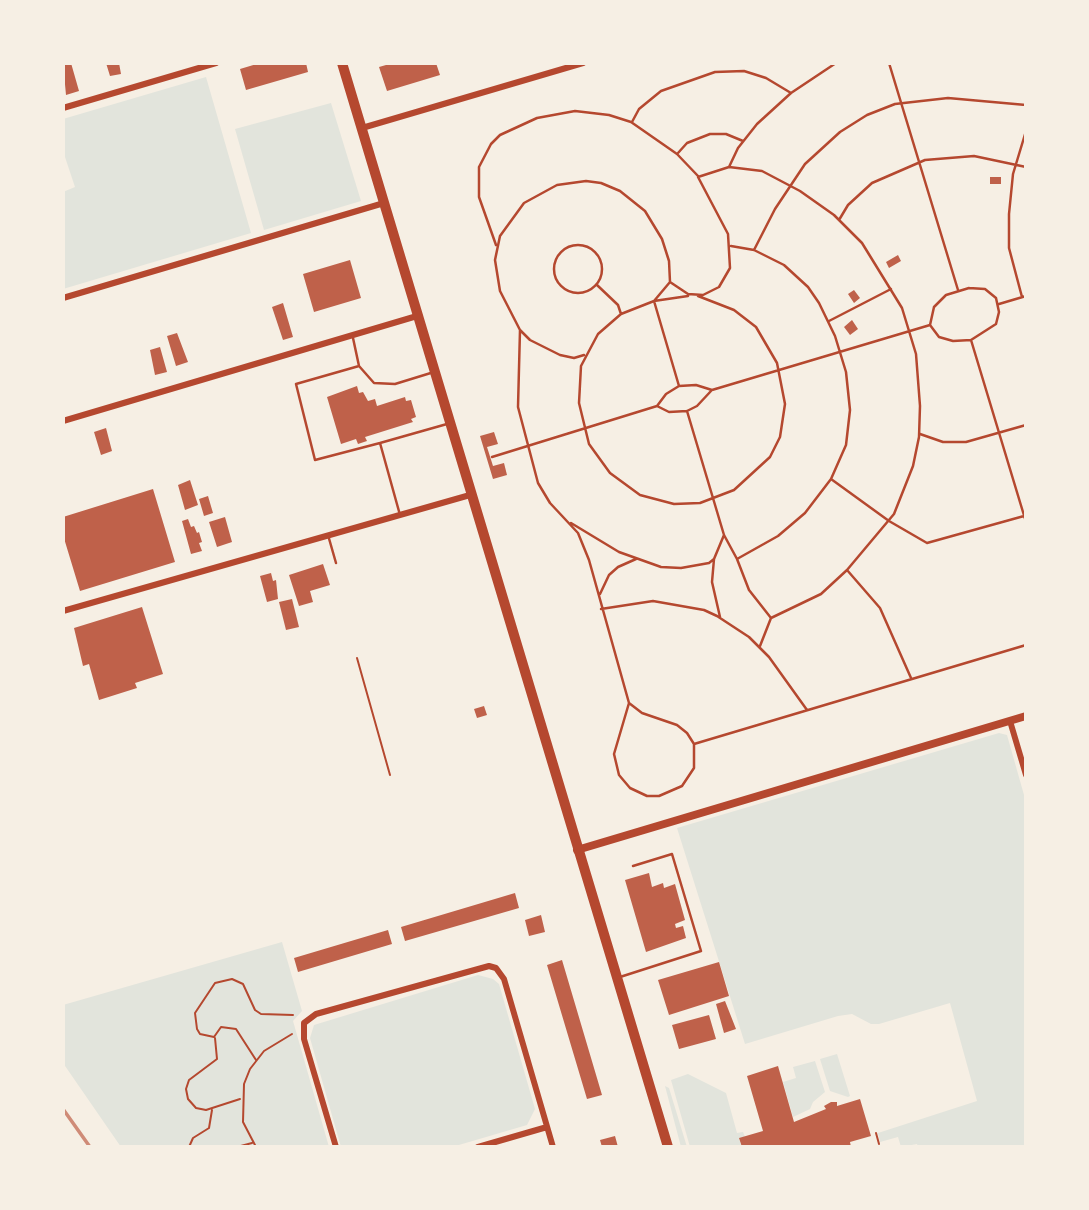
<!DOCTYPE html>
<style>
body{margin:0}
#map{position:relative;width:1089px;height:1210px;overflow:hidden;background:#f6efe4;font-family:Karla,sans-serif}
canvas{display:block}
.frame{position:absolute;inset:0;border:65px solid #f6efe4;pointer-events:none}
</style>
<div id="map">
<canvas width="1089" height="1210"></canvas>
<div class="frame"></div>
</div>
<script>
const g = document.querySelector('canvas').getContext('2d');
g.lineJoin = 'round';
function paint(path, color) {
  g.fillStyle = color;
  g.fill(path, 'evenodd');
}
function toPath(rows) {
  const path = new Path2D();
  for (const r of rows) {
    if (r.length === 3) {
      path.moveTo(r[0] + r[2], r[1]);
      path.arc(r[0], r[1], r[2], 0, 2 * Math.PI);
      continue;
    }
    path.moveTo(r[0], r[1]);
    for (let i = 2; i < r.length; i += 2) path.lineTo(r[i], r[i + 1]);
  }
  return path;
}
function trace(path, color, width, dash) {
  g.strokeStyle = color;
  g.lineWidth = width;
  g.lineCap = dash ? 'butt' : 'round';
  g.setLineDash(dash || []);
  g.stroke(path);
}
paint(toPath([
 [206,77,251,233,63,289,63,192,75,187,63,151,63,119],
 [331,103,361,201,264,230,235,129],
 [999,733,1007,735,1026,802,1026,1147,918,1147,917,1144,901,1147,898,1137,880,1142,878,1133,977,1101,950,1003,879,1024,871,1024,852,1014,838,1016,745,1044,677,828],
 [282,942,302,1011,293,1021,329,1147,121,1147,63,1063,63,1005],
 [478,975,493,979,499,984,535,1109,527,1125,452,1147,341,1147,310,1038,314,1025],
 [837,1054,850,1096,848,1097,830,1091,820,1059],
 [815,1061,825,1092,813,1102,810,1109,793,1117,783,1082,796,1078,793,1067],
 [688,1074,726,1093,737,1133,743,1132,745,1137,739,1139,742,1147,690,1147,671,1080],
 [665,1086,669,1088,687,1147,681,1147]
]), '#e2e4dc');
paint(toPath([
 [63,63,71,63,79,91,66,95],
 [106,63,119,63,121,74,110,76],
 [260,63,306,63,308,72,246,90,240,69],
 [393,63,436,63,440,75,387,91,379,67],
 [990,177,1001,177,1001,184,990,184],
 [898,255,901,261,889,268,886,262],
 [350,260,361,298,314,312,303,274],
 [854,290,860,298,854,303,848,294],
 [283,303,293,337,283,340,272,307],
 [852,320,858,329,850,335,844,327],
 [177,333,188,362,176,366,167,336],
 [160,347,167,372,155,375,150,350],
 [357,386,359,393,363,392,368,401,375,399,377,406,405,397,406,401,411,400,416,417,411,419,413,422,365,437,367,441,358,444,356,439,341,444,327,397],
 [106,428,112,451,101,455,94,432],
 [494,432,498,444,487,447,493,466,504,463,507,475,493,479,480,436],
 [190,480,198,505,185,510,178,485],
 [153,489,175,562,80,591,63,535,63,517],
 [208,496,213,513,204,516,199,499],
 [225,517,232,542,217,547,209,522],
 [188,519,191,527,194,526,197,533,199,532,202,542,199,543,202,551,191,554,182,521],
 [323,564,330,585,310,591,313,602,299,606,289,575],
 [271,573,273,581,276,580,278,599,267,602,260,576],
 [292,599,299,627,286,630,279,602],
 [142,607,163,674,135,683,137,688,99,700,89,664,83,666,74,628],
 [484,706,487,715,477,718,474,709],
 [649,873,652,887,663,883,664,888,675,884,685,920,675,924,676,928,683,926,686,938,646,952,625,880],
 [515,893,519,908,405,941,401,927],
 [541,915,545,932,529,936,525,920],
 [388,930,392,944,298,972,294,958],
 [562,960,602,1095,587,1099,547,965],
 [719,962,729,996,669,1015,658,980],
 [725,1001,736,1029,724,1033,716,1004],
 [709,1015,716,1039,679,1049,672,1025],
 [778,1066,794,1122,826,1109,824,1106,831,1102,837,1102,837,1106,860,1099,871,1136,850,1142,851,1147,742,1147,739,1138,763,1131,747,1076],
 [615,1136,618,1147,602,1147,600,1140]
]), '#bf614a');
trace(toPath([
 [357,658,390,775],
 [215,1038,217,1059,189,1080,186,1089,188,1099,196,1108,206,1110,240,1099],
 [256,1060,236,1029,221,1027,214,1037,200,1034,197,1029,195,1013,215,983,232,979,243,984,255,1010,261,1014,293,1015],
 [876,1133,879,1144],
 [189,1147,193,1138,209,1128,212,1110],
 [237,1147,252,1143],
 [256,1147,243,1122,244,1084,250,1069,264,1051,292,1034]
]), '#b5482f', 2);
trace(toPath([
 [889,63,958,290],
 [632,122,639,109,661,91,715,72,744,71,766,78,791,93],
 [678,153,687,143,710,134,726,134,743,141],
 [729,167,738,148,757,124,791,93,836,63],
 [839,220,848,205,872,183,925,160,974,156,1026,167],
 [578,269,24],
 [496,245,479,197,479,167,491,144,500,135,537,118,575,111,609,115,631,122,677,154,698,176],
 [754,250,775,209,805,164,840,132,867,115,895,104,948,98,1026,105],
 [670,282,688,294,703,295,719,287,730,268,728,234,698,177,729,167,762,171,800,191,834,215,862,243,902,308,916,354,920,406,919,437,913,466,894,514,847,570,821,594,771,618,749,590,737,559],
 [597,285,618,305,621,314,654,301,688,296],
 [969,288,985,289,996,298,999,312,996,324,971,340,953,341,939,337,930,325,934,307,946,295,969,288],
 [1022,297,1009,248,1009,214,1013,174,1026,131],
 [999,304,1026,296],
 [621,314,598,334,581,366,579,403,589,444,610,473,640,495,674,504,700,503,734,490,770,457,780,437,785,404,777,363,756,327,734,310,698,296],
 [829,321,891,289],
 [520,330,530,340,560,355,574,358,584,355],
 [353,338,359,366,296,384,315,460,380,443,400,515],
 [971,340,1026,522],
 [359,366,374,383,395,384,434,372],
 [679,386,654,301,670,282,669,261,662,239,645,211,620,191,601,183,586,181,557,185,524,203,500,236,495,260,500,291,520,330,518,407,538,483,550,503,578,533,589,560,629,703,614,754,619,775,630,788,647,796,659,796,682,786,694,768,694,744,1026,645],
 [657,406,669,412,687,411,697,406,711,391],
 [687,411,724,535,737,559,778,536,805,513,831,479,846,445,850,410,846,372,835,336,819,303,808,287,784,265,754,250,731,246],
 [920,434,943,442,966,442,1026,425],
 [380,443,447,424],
 [492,457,657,406,666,394,679,386,696,385,712,390,930,325],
 [831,479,889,521,927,543,1024,516],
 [571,523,619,552,661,567,681,568,709,563,714,559,724,535],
 [328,535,336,563],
 [714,559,712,582,720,617],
 [847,570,880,608,911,678],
 [600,594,609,575,618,567,636,559],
 [601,609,653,601,704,610,717,616,749,637,769,657,807,710],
 [760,646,771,618],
 [629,703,642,713,677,725,687,733,694,744],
 [620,977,701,951,672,854,633,866]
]), '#b5482f', 2.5);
trace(toPath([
 [63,108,216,63],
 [362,128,583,63],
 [63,298,384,203],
 [63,421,417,316],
 [63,611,470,495],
 [1010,721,1026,775],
 [336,1147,304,1039,304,1023,316,1014,489,966,496,968,504,979,553,1147],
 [478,1147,547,1127]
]), '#b5482f', 6);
trace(toPath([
 [577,850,1026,716]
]), '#b5482f', 8);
trace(toPath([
 [342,63,668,1147]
]), '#b5482f', 10);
trace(toPath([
 [63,1109,90,1147]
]), '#cf8b77', 3.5);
</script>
